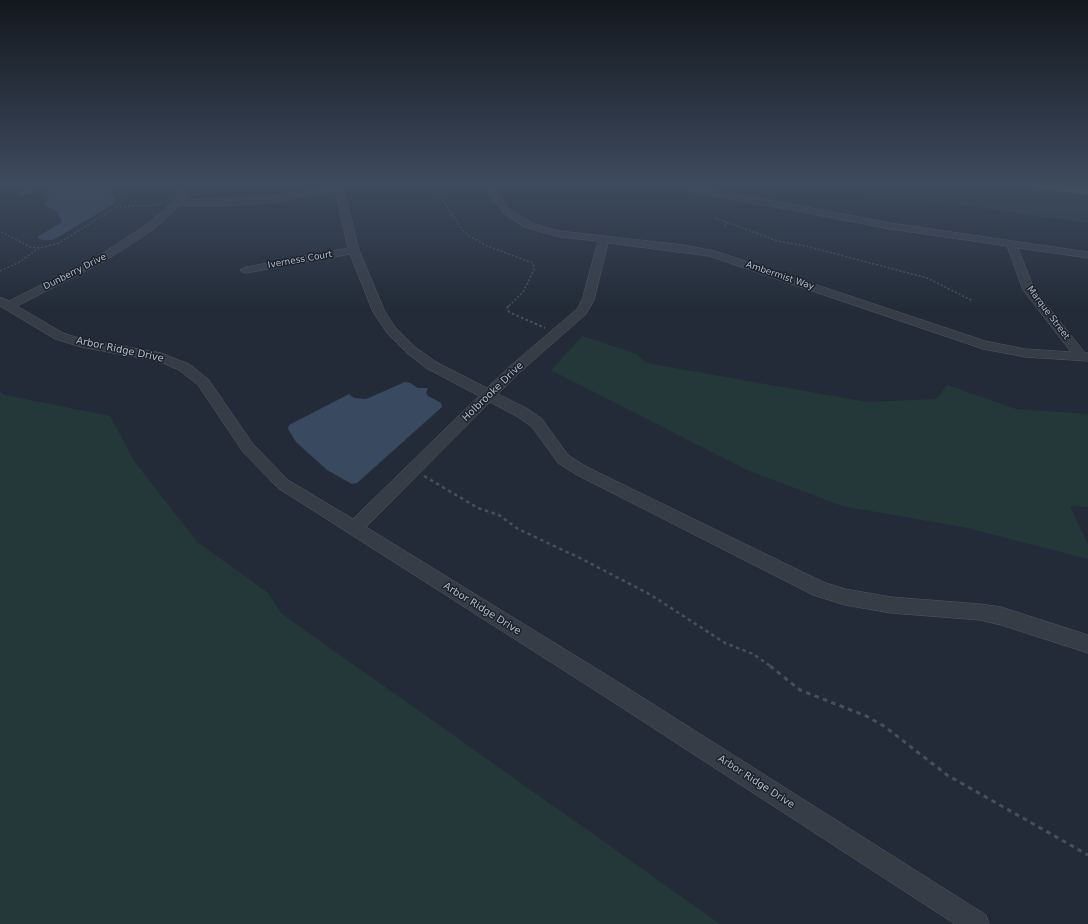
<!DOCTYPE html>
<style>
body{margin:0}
canvas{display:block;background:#222b37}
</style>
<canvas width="1088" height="924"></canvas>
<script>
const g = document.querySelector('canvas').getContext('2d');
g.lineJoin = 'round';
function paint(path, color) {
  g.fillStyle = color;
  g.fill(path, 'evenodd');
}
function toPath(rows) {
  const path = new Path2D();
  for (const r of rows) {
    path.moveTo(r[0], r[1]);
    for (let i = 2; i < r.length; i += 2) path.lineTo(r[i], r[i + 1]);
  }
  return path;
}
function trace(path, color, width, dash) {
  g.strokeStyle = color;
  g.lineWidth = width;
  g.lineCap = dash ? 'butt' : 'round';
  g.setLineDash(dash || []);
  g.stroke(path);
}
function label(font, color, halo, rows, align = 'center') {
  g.font = font + ' "DejaVu Sans",sans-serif';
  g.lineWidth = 3;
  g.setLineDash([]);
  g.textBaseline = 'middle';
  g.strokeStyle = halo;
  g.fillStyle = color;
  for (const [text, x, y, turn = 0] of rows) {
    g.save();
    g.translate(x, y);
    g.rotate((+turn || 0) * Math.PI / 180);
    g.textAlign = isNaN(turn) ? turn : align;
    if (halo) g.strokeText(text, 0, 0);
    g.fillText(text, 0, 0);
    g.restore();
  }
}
paint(toPath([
 [830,182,985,182,1088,196,1088,223,847,190],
 [583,336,637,354,646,363,867,402,937,399,947,385,1016,409,1088,414,1088,507,1070,506,1088,545,1088,559,968,528,842,506,747,470,551,370],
 [0,392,5,395,110,416,134,461,197,542,268,593,282,614,720,924,0,924]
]), '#253839');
paint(toPath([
 [20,182,42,182,31,194,19,195,19,193,26,187,16,188,15,186],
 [52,182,112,182,117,187,111,190,110,194,115,196,115,203,60,236,52,240,42,240,37,237,61,223,62,220,56,211,44,205,49,197,45,192],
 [405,382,410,383,418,388,428,388,426,393,428,396,441,403,442,407,357,483,352,484,327,470,296,442,288,429,289,425,349,394,354,398,366,399]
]), '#39495f');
const minor = toPath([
 [180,182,190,182,187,196,184,200,268,197,333,186,332,182,342,182,359,250,385,312,395,327,415,347,436,362,487,388,509,367,577,309,582,300,598,241,560,237,524,227,503,213,481,182,491,182,509,209,532,223,548,228,560,231,683,245,715,251,985,341,1025,349,1071,352,1023,290,1007,246,890,229,659,185,654,182,674,182,890,223,1088,252,1088,258,1018,248,1034,289,1085,353,1088,353,1088,361,1025,357,983,349,709,256,608,243,594,300,586,314,519,373,498,394,528,409,542,419,568,455,587,467,823,582,845,589,891,597,980,604,1001,607,1088,635,1088,653,1001,625,980,620,891,613,845,605,813,595,577,475,558,463,532,427,518,417,490,402,366,527,618,682,986,915,989,924,955,924,604,696,278,488,243,452,198,385,179,370,158,361,81,347,55,339,0,306,0,297,9,301,97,257,146,225,174,201,177,196,180,182],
 [335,191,348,248,246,267,240,270,242,272,246,273,350,254,373,312,387,333,407,353,426,368,479,396,353,519,288,480,253,444,208,379,189,364,161,353,82,339,63,333,17,306,105,261,154,229,179,206,221,206,268,203,335,191]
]);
const highway = toPath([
 [1012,182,1051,182,1088,187,1088,195,1019,186,1014,185,1012,182]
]);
trace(minor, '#505862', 1);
trace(highway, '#404852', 1);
trace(toPath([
 [434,182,439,195,461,228,468,235,487,246,533,263,534,270,523,292,508,307],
 [196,185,216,182],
 [116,207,160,205],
 [715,218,778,241,806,246,927,278,973,301],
 [725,227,726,222],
 [1,232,30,247,40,248,59,243,116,207,127,194,129,185,126,182],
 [0,271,18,263,39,248]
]), '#425355', 1.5, [2, 2]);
trace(toPath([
 [508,306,507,309,509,312,545,328]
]), '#425355', 2, [2.5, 2.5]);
trace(toPath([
 [424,476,478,508,499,515,518,529,582,559,651,595,725,643,753,654,772,667]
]), '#425355', 2.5, [3.5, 3.5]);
trace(toPath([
 [770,666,800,690,866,716,884,726,947,775,1088,855]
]), '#425355', 3, [4.5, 4.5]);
paint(minor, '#363d47');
paint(highway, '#6d6253');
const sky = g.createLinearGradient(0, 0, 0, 311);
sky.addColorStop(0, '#13181e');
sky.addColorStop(0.59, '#3e4a5e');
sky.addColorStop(1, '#3e4a5e00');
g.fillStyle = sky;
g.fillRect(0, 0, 1088, 311);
label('9px', '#b0b8c4', '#1b222c', [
 ["Iverness Court",300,260,-10],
 ["Dunberry Drive",75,272,-27],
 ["Ambermist Way",780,276,19],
 ["Marque Street",1048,313,53]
]);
label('10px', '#b0b8c4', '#1b222c', [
 ["Arbor Ridge Drive",120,350,12],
 ["Holbrooke Drive",493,392,-44],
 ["Arbor Ridge Drive",482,609,32],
 ["Arbor Ridge Drive",756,782,33]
]);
</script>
